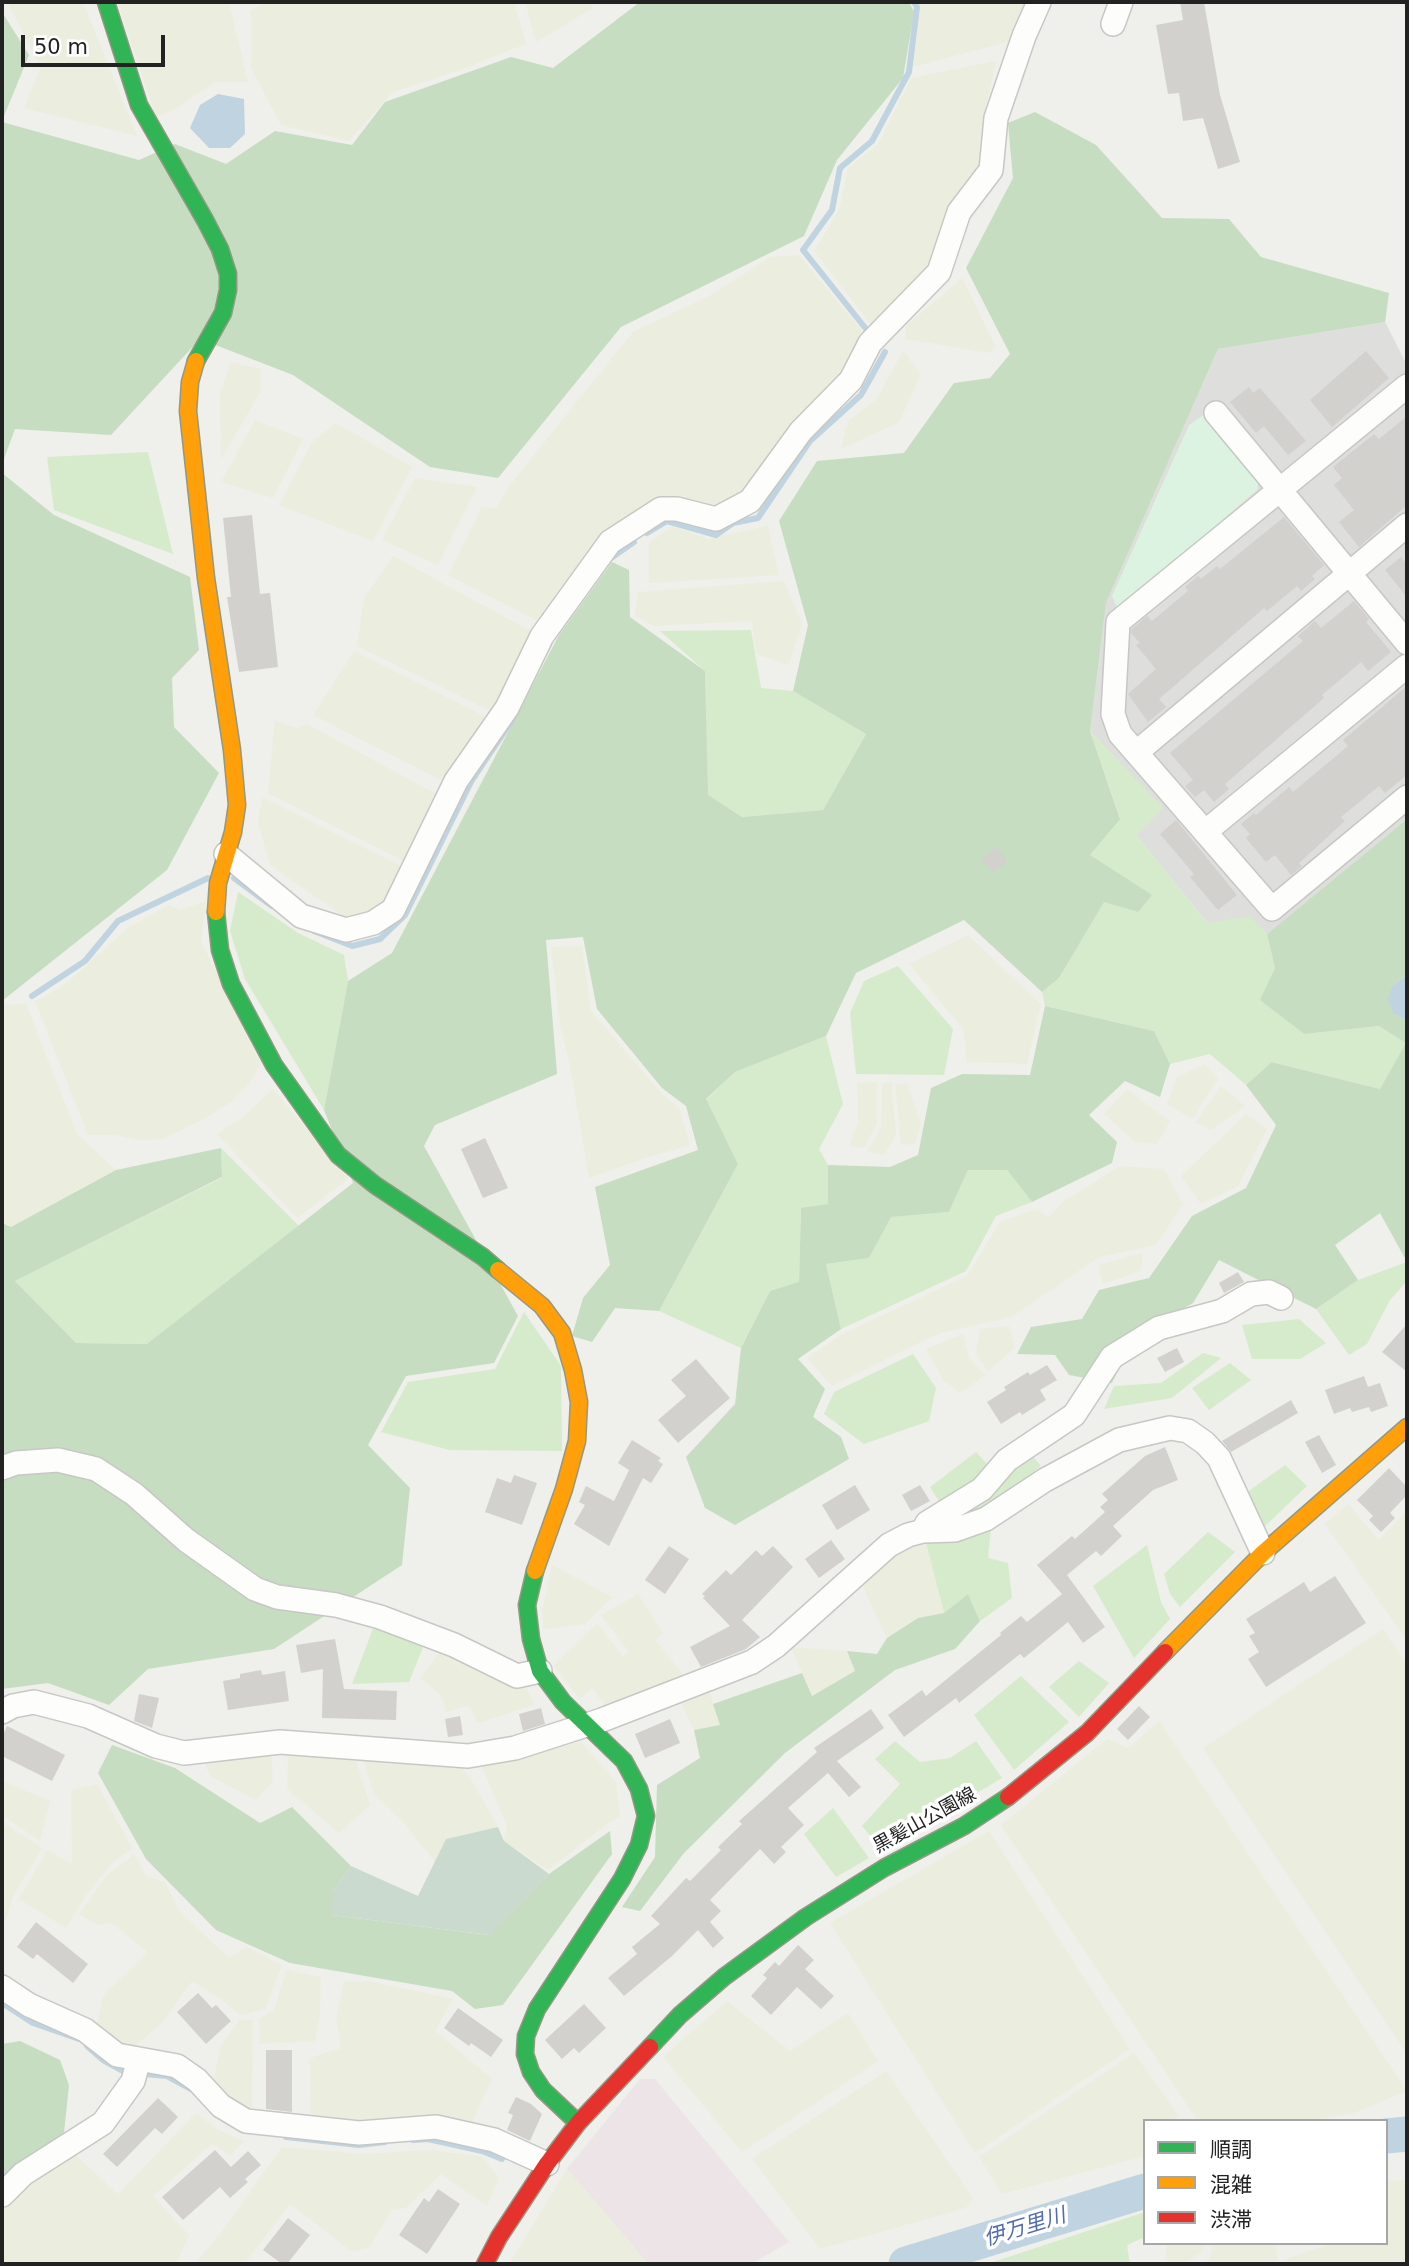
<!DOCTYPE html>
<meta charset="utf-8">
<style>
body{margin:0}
#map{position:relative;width:1409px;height:2266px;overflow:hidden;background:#efefeb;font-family:"DejaVu Sans","Noto Sans JP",sans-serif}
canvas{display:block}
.frame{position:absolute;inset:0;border:4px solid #222;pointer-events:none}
.legend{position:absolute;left:1143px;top:2119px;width:245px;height:126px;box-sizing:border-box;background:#fff;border:2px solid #a7a7a7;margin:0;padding:9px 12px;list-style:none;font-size:21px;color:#222}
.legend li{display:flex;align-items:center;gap:14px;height:35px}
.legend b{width:35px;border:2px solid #a7a7a7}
.scale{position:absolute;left:21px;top:35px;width:144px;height:32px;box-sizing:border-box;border:4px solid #222;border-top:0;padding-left:9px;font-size:21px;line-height:24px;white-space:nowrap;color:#222;-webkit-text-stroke:5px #fff;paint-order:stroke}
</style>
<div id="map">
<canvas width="1409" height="2266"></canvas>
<div class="frame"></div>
<ul class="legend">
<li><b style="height:9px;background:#30b455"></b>順調</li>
<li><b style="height:9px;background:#ff9f0a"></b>混雑</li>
<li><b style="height:9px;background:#e5322d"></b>渋滞</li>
</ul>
<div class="scale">50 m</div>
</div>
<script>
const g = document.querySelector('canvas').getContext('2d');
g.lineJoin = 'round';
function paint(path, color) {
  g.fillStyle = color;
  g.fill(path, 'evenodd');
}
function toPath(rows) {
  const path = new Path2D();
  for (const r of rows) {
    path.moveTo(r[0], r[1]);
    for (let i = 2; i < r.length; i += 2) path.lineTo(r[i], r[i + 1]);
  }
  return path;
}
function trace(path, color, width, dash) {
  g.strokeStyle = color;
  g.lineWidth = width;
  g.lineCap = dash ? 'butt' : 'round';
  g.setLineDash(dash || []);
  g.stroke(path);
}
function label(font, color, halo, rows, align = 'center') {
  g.font = font + ' "DejaVu Sans","Noto Sans JP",sans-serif';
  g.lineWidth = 7;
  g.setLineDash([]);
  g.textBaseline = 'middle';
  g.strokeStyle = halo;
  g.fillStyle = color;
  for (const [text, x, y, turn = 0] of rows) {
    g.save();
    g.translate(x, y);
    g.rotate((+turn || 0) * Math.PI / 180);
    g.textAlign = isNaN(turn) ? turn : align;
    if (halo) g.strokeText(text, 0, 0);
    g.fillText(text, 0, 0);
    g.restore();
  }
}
paint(toPath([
 [1385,322,1407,365,1407,819,1267,934,1250,917,1208,924,1136,835,1162,808,1090,731,1106,603,1218,349]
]), '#dededc');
paint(toPath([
 [640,2079,655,2079,789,2242,751,2264,648,2264,567,2169]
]), '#ece4e7');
paint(toPath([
 [7,2,83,2,137,136,24,108,41,67],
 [117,2,229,2,248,82,215,82,174,110,156,117],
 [265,2,514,2,526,44,460,70,393,92,349,141,281,125,251,68,251,11],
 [525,2,591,2,593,8,536,42],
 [918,2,1027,2,1010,41,913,67,919,6],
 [996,61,984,116,979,167,950,207,932,270,871,325,814,251,839,210,848,168,878,144,911,78],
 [799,255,862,331,840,378,790,425,740,497,713,508,674,495,601,534,540,622,448,575,482,507,496,508,510,485,633,332,713,294,770,257],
 [962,278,996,347,989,353,906,339,905,327],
 [903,351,921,374,899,422,841,449,848,421,876,400],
 [231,362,261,369,261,391,221,459,220,394],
 [255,420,303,439,273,498,221,482],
 [336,423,412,467,373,541,279,505,312,442],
 [415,478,477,487,438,565,382,540],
 [672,526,708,539,768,526,779,575,649,583,649,543],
 [393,556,534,633,493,712,357,646,364,598],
 [784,581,802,623,789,665,756,654,752,621,654,626,635,616,638,592],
 [354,651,488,718,445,782,313,715],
 [275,720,297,729,307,724,438,795,406,862,268,793],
 [262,797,403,867,384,905,349,920,270,865,258,822],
 [206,901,201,941,261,1064,250,1082,231,1102,206,1118,163,1139,141,1140,113,1135,88,1135,35,1001,46,996,70,980,129,927,169,905,179,910],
 [968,935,1041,1004,1027,1064,967,1062,963,1029,909,964],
 [582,946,591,1011,662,1094,679,1108,690,1145,646,1158,589,1178,570,1067,560,1025,551,947],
 [26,1004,77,1134,116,1170,11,1227,2,1223,2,1005],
 [1205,1064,1218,1079,1192,1119,1167,1104,1177,1077],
 [857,1082,877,1083,877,1124,864,1148,849,1146,858,1122],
 [882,1083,892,1083,896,1135,884,1155,867,1151,881,1128],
 [907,1083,921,1123,915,1144,901,1145,895,1084],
 [1221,1086,1245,1106,1211,1130,1195,1123],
 [273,1089,348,1179,297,1218,217,1134,243,1117],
 [1127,1089,1170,1122,1157,1144,1135,1142,1104,1114],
 [1246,1114,1267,1129,1238,1186,1201,1204,1181,1176],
 [1120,1166,1164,1169,1183,1204,1156,1245,1099,1257,1013,1316,937,1334,832,1386,807,1358,844,1333,967,1276,1000,1222,1036,1209,1049,1217,1063,1202],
 [1143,1253,1141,1271,1103,1284,1098,1265],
 [1009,1326,1015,1348,988,1371,976,1355,980,1329],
 [963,1334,969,1358,985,1375,961,1393,944,1381,926,1349],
 [1348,1504,1379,1540,1407,1511,1407,1641,1325,1524],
 [925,1539,944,1613,918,1618,887,1638,861,1583,891,1556],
 [552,1565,612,1597,585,1624,544,1629,542,1611],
 [638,1594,663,1634,655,1640,686,1678,608,1709,592,1688,580,1699,553,1666,597,1623,623,1657,628,1651,601,1615],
 [1383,1629,1407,1665,1407,2054,1203,1748],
 [791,1647,847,1651,855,1671,812,1696],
 [442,1649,527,1688,534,1705,478,1723,469,1705,446,1712,441,1695,420,1678],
 [708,1689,721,1726,694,1730,679,1699],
 [1159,1721,1407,2091,1354,2113,1312,2121,1198,2121,1001,1825,1107,1739,1128,1748],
 [581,1742,616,1782,620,1816,607,1824,548,1870,503,1841,507,1826,481,1765],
 [288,1752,356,1761,370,1805,339,1833,287,1789],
 [271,1753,273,1781,256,1800,210,1776,203,1759],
 [364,1761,462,1768,471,1779,498,1827,446,1839,435,1862,404,1823,373,1793],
 [2,1781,50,1801,40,1841,2,1815],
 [97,1784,132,1848,112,1863,87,1894,66,1928,19,1899,47,1850,72,1864,71,1790],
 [2,1822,42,1848,13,1896,7,1917,2,1927],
 [989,1831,1130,2049,975,2153,830,1923],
 [134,1854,146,1876,165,1882,180,1912,229,1958,247,1947,282,1965,265,2009,240,2015,214,1994,192,1981,162,2023,129,2051,96,2030,103,1996,148,1952,111,1923,97,1925,79,1914,106,1876],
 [286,1970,321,1977,320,2014,315,2041,259,2044,259,2019,274,2010],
 [368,1981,453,1999,435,2031,492,2079,472,2122,422,2117,365,2123,311,2120,310,2058,341,2048,336,2019,344,1982],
 [727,2001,790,2051,848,2013,878,2061,742,2152,663,2057],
 [240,2020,253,2020,252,2112,228,2102,213,2085,220,2046],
 [1134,2053,1179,2116,1171,2121,1145,2121,1145,2156,1002,2194,979,2157],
 [886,2071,973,2198,966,2208,820,2249,752,2159],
 [196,2113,218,2130,244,2141,231,2155,212,2144,153,2196,189,2235,176,2264,2,2264,2,2213,14,2197,73,2153,118,2194],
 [282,2147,361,2154,430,2150,482,2157,499,2178,487,2206,441,2174,406,2208,392,2210,369,2248,351,2251,290,2204,244,2264,195,2264,220,2234],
 [567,2169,613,2222,648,2264,509,2264],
 [1407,2180,1407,2264,1285,2264,1284,2260,1331,2243,1386,2243,1386,2181],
 [1166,2243,1204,2243,1203,2250,1185,2264,1166,2264],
 [1213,2243,1275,2243,1279,2264,1202,2264,1210,2258]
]), '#ebeedf');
paint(toPath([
 [148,452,173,554,54,510,47,457],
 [751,630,761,688,793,691,866,734,823,810,742,817,707,795,705,671,660,631],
 [1090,731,1163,808,1136,835,1207,923,1250,916,1267,934,1275,968,1261,1000,1304,1034,1379,1026,1407,1043,1380,1089,1273,1062,1246,1085,1210,1054,1170,1064,1154,1031,1045,1006,1042,992,1059,978,1104,901,1137,912,1090,855,1120,818],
 [238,892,298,933,344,955,348,981,324,1110,245,979,230,931],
 [898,966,953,1029,944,1075,856,1074,850,1013,864,981],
 [826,1036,843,1104,819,1149,828,1165,828,1204,801,1209,799,1283,770,1291,741,1348,659,1311,738,1164,706,1100,735,1072],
 [221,1148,299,1226,148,1344,76,1343,15,1281,222,1178],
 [968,1170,1007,1170,1032,1202,996,1216,966,1271,841,1329,826,1264,869,1258,890,1217,949,1212],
 [1407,1262,1407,1281,1390,1300,1367,1344,1349,1355,1316,1309,1358,1280],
 [524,1312,561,1366,562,1451,450,1450,381,1432,408,1382,495,1369],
 [1299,1319,1326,1343,1300,1359,1252,1359,1242,1325],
 [1203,1353,1221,1358,1172,1398,1104,1409,1114,1386,1161,1383],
 [913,1354,936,1388,929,1421,864,1444,824,1414,834,1392],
 [1230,1363,1251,1380,1209,1410,1192,1388],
 [976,1452,990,1467,978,1482,942,1506,930,1487],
 [1030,1453,1041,1466,980,1515,961,1522,955,1512],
 [1285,1465,1307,1486,1263,1528,1246,1493],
 [991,1528,988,1558,1008,1563,1012,1598,980,1621,968,1594,944,1613,925,1539],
 [1208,1532,1235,1552,1180,1607,1170,1594,1164,1574],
 [1147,1545,1161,1602,1170,1619,1134,1658,1093,1586],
 [374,1626,424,1645,409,1682,352,1684],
 [1079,1661,1109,1683,1079,1717,1049,1687],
 [1021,1676,1069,1722,1014,1770,974,1715],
 [895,1741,920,1762,950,1758,976,1741,1002,1778,882,1850,862,1826,900,1784,875,1759],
 [833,1808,869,1858,836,1877,804,1834],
 [1145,2212,1145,2237,1127,2245,1130,2264,987,2264]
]), '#d6ebcc');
paint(toPath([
 [640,2,909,2,914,12,903,78,837,160,804,236,621,327,498,478,430,467,293,375,200,339,111,435,15,429,2,464,2,122,139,160,175,144,226,164,275,131,352,145,385,102,511,57,553,68],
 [2,12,29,55,2,121],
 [1035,112,1096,145,1162,218,1229,219,1261,257,1389,293,1385,322,1218,349,1106,603,1090,731,1120,819,1090,855,1152,895,1138,912,1104,902,1059,978,1042,992,964,920,856,973,826,1036,735,1072,706,1099,738,1164,659,1311,615,1308,592,1342,572,1336,583,1298,610,1265,595,1187,698,1150,686,1106,662,1088,597,1009,583,937,546,940,557,1074,435,1125,424,1146,518,1316,494,1363,406,1376,368,1445,410,1488,402,1565,274,1649,148,1669,109,1705,48,1683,2,1689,2,1223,11,1227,116,1170,221,1148,222,1177,15,1281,76,1343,147,1344,353,1183,324,1110,348,981,392,953,559,635,612,562,629,570,630,617,705,671,708,795,742,817,823,810,866,734,793,691,808,625,779,521,817,461,904,453,954,383,990,378,1010,354,966,268,1013,178,1008,123],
 [2,473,54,515,190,577,199,650,172,678,174,727,219,773,167,870,2,1001],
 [1407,819,1407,975,1393,985,1394,1014,1407,1020,1407,1262,1380,1213,1335,1245,1358,1280,1316,1309,1219,1260,1193,1303,1134,1337,1112,1383,1069,1375,1055,1355,1017,1354,1031,1327,1082,1319,1099,1290,1149,1278,1192,1216,1246,1188,1276,1125,1246,1085,1272,1062,1380,1089,1406,1043,1379,1026,1304,1034,1260,1000,1275,968,1267,934],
 [1045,1006,1154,1031,1170,1064,1160,1097,1125,1081,1089,1115,1117,1142,1112,1163,1032,1202,1007,1170,968,1170,949,1212,891,1217,869,1258,826,1264,841,1329,798,1359,825,1389,813,1417,841,1437,849,1459,735,1525,705,1508,686,1457,735,1404,741,1348,770,1291,799,1282,801,1208,828,1204,828,1165,890,1167,918,1155,931,1088,962,1074,1030,1075],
 [968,1594,980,1621,955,1649,895,1670,785,1753,684,1853,640,1911,622,1907,655,1857,657,1785,700,1758,694,1730,720,1725,713,1704,802,1673,812,1696,855,1671,847,1651,877,1654,887,1638,918,1618,944,1613],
 [112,1745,175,1768,260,1823,292,1807,351,1866,332,1892,332,1915,489,1935,549,1874,610,1831,612,1854,503,2005,475,2009,452,1991,290,1963,216,1930,146,1859,98,1773],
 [20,2041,60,2060,69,2085,64,2133,2,2182,2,2044]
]), '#c6ddc2');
paint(toPath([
 [498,1827,504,1841,549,1874,490,1935,332,1915,332,1892,351,1866,418,1896,446,1839]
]), '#cadace');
paint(toPath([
 [1205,414,1259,480,1257,490,1118,611,1112,596,1189,425]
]), '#dbf3e0');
paint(toPath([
 [218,94,244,99,245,134,230,148,209,148,190,128,200,105],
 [1407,975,1407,1020,1394,1014,1388,999,1393,985]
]), '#c0d3e0');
trace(toPath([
 [866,329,803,250,832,210,840,168,872,141,909,72,917,7,914,2],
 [647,533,667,521,716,535,733,523,758,518,810,441,861,395,885,352],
 [611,558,634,542],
 [234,878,272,906],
 [314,931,352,946,380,939,405,915,472,780,513,719],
 [32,996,85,961,118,921,208,878],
 [2,2003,33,2023,79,2039],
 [87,2046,103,2060,123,2071],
 [144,2074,167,2076,191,2089],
 [286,2137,359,2145,385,2142],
 [413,2140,428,2139,482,2151,502,2159]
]), '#c0d3e0', 6);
trace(toPath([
 [1386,2136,1407,2134],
 [906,2264,1145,2191]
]), '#c0d3e0', 35);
paint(toPath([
 [1180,2,1204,2,1220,95,1240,162,1218,169,1203,118,1183,121,1179,93,1168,94,1156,25,1183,20],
 [1366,351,1389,378,1332,427,1310,400],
 [1249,387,1253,393,1260,388,1306,441,1288,455,1264,426,1256,433,1230,402],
 [1407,416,1407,505,1359,547,1339,522,1354,510,1334,485,1342,478,1333,467,1374,434,1379,439],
 [252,515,260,594,270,593,278,667,239,672,227,597,231,597,223,518],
 [1284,517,1324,565,1312,576,1315,579,1301,591,1297,586,1267,611,1264,608,1159,699,1166,707,1148,722,1128,694,1156,669,1136,645,1140,643,1131,633,1132,629,1147,616,1152,621,1188,591,1185,587,1198,576,1201,579,1217,566,1220,569],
 [1401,557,1407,565,1407,597,1385,570],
 [1354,601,1369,619,1366,622,1391,652,1368,671,1361,662,1322,695,1324,698,1225,784,1229,789,1214,802,1204,790,1195,797,1185,786,1193,780,1170,753,1303,641,1298,636,1315,621,1321,628],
 [1407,686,1407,775,1385,793,1379,786,1341,817,1345,821,1299,863,1302,866,1291,875,1275,855,1266,862,1246,838,1250,834,1241,824,1254,813,1256,815,1289,787,1293,792,1348,746,1343,740],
 [1176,820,1237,895,1218,910,1190,877,1194,874,1160,834],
 [996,847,1007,861,993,873,981,859],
 [485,1138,508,1188,483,1198,461,1149],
 [1238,1272,1244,1282,1224,1293,1219,1283],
 [1407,1324,1407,1372,1382,1352],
 [1177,1348,1184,1362,1165,1372,1157,1358],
 [696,1359,730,1398,678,1443,658,1420,686,1396,671,1380],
 [1047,1365,1057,1380,1040,1390,1046,1400,1022,1415,1020,1412,1001,1424,987,1402,1006,1390,1004,1387,1028,1372,1030,1375],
 [1364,1376,1368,1387,1380,1383,1388,1406,1371,1412,1369,1407,1352,1412,1350,1408,1334,1414,1325,1390],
 [1291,1400,1298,1413,1231,1452,1222,1441],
 [1319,1435,1336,1465,1322,1473,1305,1442],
 [632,1440,661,1458,658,1461,663,1464,651,1483,643,1478,609,1546,574,1524,585,1505,579,1502,586,1486,614,1501,629,1470,618,1463],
 [1165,1447,1178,1480,1153,1490,1113,1526,1122,1536,1101,1556,1096,1551,1067,1575,1105,1627,1083,1643,1068,1622,1024,1658,1020,1654,959,1703,956,1698,904,1737,888,1715,922,1690,926,1696,1001,1635,1000,1633,1021,1616,1027,1622,1062,1594,1037,1565,1072,1536,1075,1539,1105,1512,1100,1507,1108,1500,1102,1494,1145,1456],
 [1389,1468,1407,1487,1407,1495,1390,1513,1395,1518,1381,1532,1369,1520,1373,1516,1357,1500],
 [514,1475,537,1483,522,1525,485,1512,497,1478,511,1483],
 [855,1485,870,1510,837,1530,822,1505],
 [920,1485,930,1501,911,1511,902,1495],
 [831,1540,845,1559,819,1578,805,1559],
 [669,1546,689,1559,665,1594,645,1580],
 [773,1546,793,1567,742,1620,760,1637,746,1649,701,1667,690,1647,730,1626,703,1598,705,1596,702,1594,726,1570,731,1575,756,1550,762,1556],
 [1335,1576,1366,1623,1266,1687,1248,1659,1259,1652,1249,1636,1255,1633,1246,1619,1304,1582,1310,1592],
 [335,1639,344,1689,397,1691,396,1720,322,1718,323,1669,301,1673,296,1645],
 [261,1670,262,1675,285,1671,289,1701,228,1710,223,1681,240,1678,240,1674],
 [139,1694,159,1698,152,1728,134,1721],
 [1139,1706,1150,1717,1128,1740,1117,1729],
 [541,1708,545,1724,523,1731,519,1714],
 [871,1709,884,1728,837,1761,861,1787,849,1797,828,1773,788,1808,804,1825,781,1847,786,1852,774,1864,760,1849,710,1900,721,1911,710,1922,724,1938,713,1948,698,1930,672,1956,624,1996,608,1978,637,1954,632,1947,660,1924,651,1916,686,1878,690,1881,721,1850,718,1847,742,1824,739,1821,817,1752,814,1748],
 [460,1716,463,1735,448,1737,445,1719],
 [670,1719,680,1743,645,1758,635,1734],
 [7,1726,65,1755,52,1781,2,1756,2,1737],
 [36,1922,88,1964,73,1983,37,1954,33,1959,17,1947],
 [798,1945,814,1960,805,1969,834,1996,821,2009,797,1987,771,2015,751,1996,767,1978,763,1975,775,1962,779,1966],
 [198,1993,212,2008,216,2005,231,2021,206,2044,177,2012],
 [584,2004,606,2028,579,2053,574,2048,562,2059,545,2040],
 [458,2008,503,2040,491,2057,471,2043,469,2046,444,2028],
 [266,2050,292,2050,292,2112,266,2109],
 [516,2097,531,2104,542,2114,530,2141,507,2130,513,2115,508,2113],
 [158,2098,178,2117,162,2134,155,2128,117,2167,103,2154],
 [215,2150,231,2167,248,2151,261,2165,245,2179,248,2182,230,2198,220,2187,183,2220,162,2197],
 [438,2189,460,2204,427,2254,399,2235,424,2198,429,2202],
 [288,2218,310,2235,287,2264,282,2264,263,2250]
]), '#d2d1ce');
const street = toPath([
 [1113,24,1121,2],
 [1407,386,1118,622,1113,714,1120,734,1272,909,1407,797],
 [1216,413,1407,643],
 [1137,752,1407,525],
 [1205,832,1407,666],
 [226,854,301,916,346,930,373,923,393,910,456,781,507,708,542,636,610,542,661,509,677,509,716,519,750,501,801,431,851,380,870,343,939,272,959,212,991,170,996,118,1024,36,1039,2],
 [2,1468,16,1463,58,1460,96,1469,134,1494,186,1540,255,1589,277,1597,336,1605,380,1617,454,1645,517,1676,540,1671],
 [923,1531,927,1523,982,1489,1007,1460,1074,1415,1112,1357,1159,1328,1222,1311,1251,1294,1269,1292,1281,1298],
 [2,1712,13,1706,34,1702,88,1716,156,1746,184,1753,280,1742,468,1756,515,1748,602,1720,752,1662,776,1646,889,1545,908,1535,923,1531,955,1530,986,1519,1045,1480,1119,1440,1170,1428,1188,1431,1205,1443,1219,1458,1263,1553],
 [2,1987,29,2005,85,2030,117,2055,177,2066,197,2080,221,2106,246,2121,359,2133,436,2127,494,2140,547,2164],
 [2,2195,23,2174,103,2123,133,2081,139,2059]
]);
const fast = toPath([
 [106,2,139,105,205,220,220,249,228,274,228,290,223,313,196,361],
 [216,912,220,950,231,984,274,1065,338,1155,375,1185,483,1257,498,1270],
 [535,1571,527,1605,531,1639,540,1671,563,1702,624,1761,639,1789,646,1816,639,1845,622,1879,537,2009,526,2036,525,2054,531,2072,543,2090,578,2123],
 [650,2047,680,2015,724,1977,806,1917,884,1868,964,1826,1008,1797]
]);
const slow = toPath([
 [196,361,190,382,188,411,206,578,232,750,237,805,233,832,218,883,216,912],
 [498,1270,542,1306,562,1333,573,1370,579,1402,577,1441,564,1489,535,1571],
 [1165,1652,1263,1553,1407,1427]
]);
const jam = toPath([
 [1008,1797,1087,1733,1165,1652],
 [485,2264,499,2237,547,2164,578,2123,650,2047]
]);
trace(street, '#c7c7c5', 26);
trace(fast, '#939983', 19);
trace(slow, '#939983', 19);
trace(jam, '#939983', 19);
trace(street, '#fdfdfc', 23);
trace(fast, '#30b455', 16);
trace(slow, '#ff9f0a', 16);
trace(jam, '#e5322d', 16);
label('19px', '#222', '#fff', [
 ["黒髪山公園線",925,1821,-29]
]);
label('italic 21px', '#526dad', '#fff', [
 ["伊万里川",1025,2228,-17]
]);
</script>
